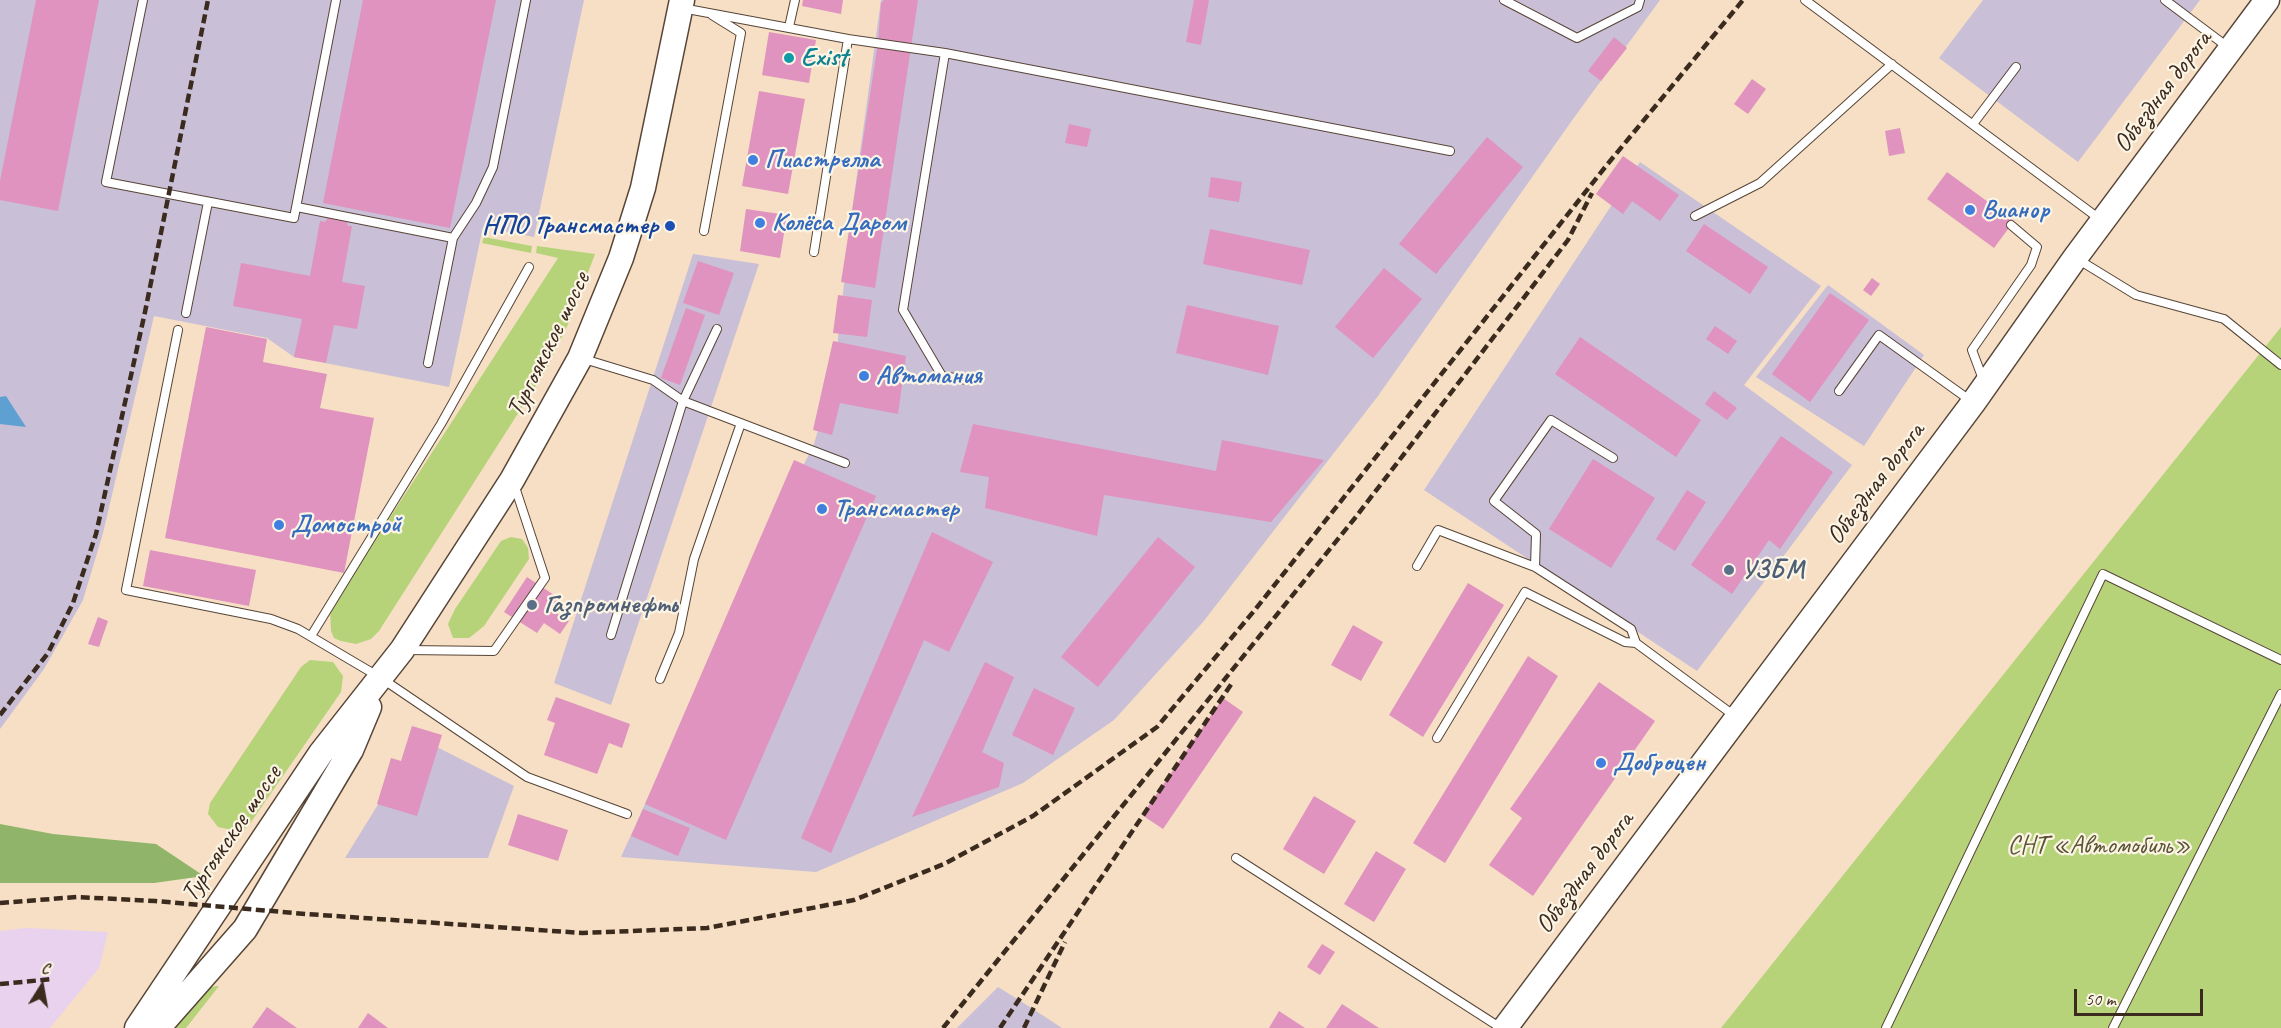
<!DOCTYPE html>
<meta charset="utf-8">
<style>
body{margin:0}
#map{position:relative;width:2281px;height:1028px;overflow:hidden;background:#f6dfc4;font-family:Caveat,sans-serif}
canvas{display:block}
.north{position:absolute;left:12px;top:956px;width:60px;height:60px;-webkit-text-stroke:4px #fcf5e5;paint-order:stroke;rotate:11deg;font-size:16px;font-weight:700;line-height:24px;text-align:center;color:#3b2a1e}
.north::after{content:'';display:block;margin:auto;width:21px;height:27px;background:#3b2a1e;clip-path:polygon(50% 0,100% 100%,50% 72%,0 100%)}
.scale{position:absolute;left:2074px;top:989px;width:129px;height:27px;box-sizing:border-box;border:3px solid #3b2a1e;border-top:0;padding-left:8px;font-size:18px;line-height:21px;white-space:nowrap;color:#3b2a1e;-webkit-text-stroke:4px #fcf5e5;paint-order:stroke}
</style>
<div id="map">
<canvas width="2281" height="1028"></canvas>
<div class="north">С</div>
<div class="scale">50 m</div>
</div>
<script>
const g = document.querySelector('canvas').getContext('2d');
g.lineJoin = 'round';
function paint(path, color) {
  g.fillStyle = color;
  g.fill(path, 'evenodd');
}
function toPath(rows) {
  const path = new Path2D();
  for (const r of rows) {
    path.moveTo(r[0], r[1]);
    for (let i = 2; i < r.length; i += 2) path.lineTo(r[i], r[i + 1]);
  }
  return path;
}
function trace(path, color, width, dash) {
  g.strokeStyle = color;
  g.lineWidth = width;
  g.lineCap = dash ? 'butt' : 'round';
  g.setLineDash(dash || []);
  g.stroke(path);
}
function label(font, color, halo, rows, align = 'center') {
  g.font = font + ' Caveat,sans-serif';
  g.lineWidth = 4.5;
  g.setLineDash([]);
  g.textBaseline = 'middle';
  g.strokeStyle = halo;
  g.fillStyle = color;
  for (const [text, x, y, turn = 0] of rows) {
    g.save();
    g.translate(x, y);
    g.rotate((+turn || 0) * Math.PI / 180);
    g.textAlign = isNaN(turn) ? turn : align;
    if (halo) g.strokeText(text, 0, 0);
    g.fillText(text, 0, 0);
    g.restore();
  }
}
paint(toPath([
 [26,928,108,932,99,968,50,1028,0,1028,0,931]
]), '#e9d2ed');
paint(toPath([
 [0,0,584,0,534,237,483,227,449,387,294,357,267,338,154,316,103,533,83,600,44,669,0,729],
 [881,0,1660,0,1573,119,1378,396,1203,622,1114,720,1023,783,816,872,621,857,745,583,814,444,834,375,852,211],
 [1983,0,2200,0,2078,162,1939,58],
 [1640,162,1821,286,1744,385,1852,465,1697,671,1424,490],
 [693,254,759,264,611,705,554,683],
 [1828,285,1924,355,1864,446,1756,377],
 [419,738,514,786,488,858,345,858],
 [998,987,1019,1000,1062,1028,957,1028]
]), '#c9bfd7');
paint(toPath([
 [484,237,532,246,531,253,482,243],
 [537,246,595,254,570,320,547,368,379,631,371,639,356,644,341,641,334,638,331,631,330,610,558,258,536,253],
 [2281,327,2281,1028,1721,1028],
 [511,537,522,539,528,548,529,559,484,626,469,638,453,638,448,624,455,609,501,541],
 [310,660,333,662,343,676,341,692,249,825,240,832,218,827,208,814,210,803,301,667],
 [219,986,186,1028,175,1028,209,987]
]), '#b6d37a');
paint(toPath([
 [0,824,53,834,156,844,204,876,154,883,0,883]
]), '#90b56a');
paint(toPath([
 [6,396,26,427,0,424,0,397]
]), '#5ea0d2');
paint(toPath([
 [36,0,99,0,58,211,0,200,0,181],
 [363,0,496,0,450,228,323,203],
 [803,0,843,0,841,14,802,6],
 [884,0,918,0,875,288,841,282,878,43,881,3],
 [1194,0,1209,0,1201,45,1186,42],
 [769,32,816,40,809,83,762,75],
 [1614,37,1627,48,1601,81,1588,71],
 [1752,79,1766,89,1748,114,1734,104],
 [759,91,805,99,788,194,742,186],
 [1069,124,1091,129,1087,147,1065,143],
 [1900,128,1905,153,1889,156,1885,131],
 [1487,137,1523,167,1436,274,1399,244],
 [1623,156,1679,195,1660,221,1632,201,1623,214,1596,194],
 [1947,172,2014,221,1994,248,1927,199],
 [1211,177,1242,182,1239,202,1208,197],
 [746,209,787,215,780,258,740,251],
 [329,216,346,219,348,226,352,226,342,282,365,286,357,329,334,325,326,363,294,357,302,319,233,306,241,263,310,276,320,221,325,222],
 [1704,224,1768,267,1750,294,1686,251],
 [1210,229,1310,250,1302,285,1203,264],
 [698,261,734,273,719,315,683,303],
 [1384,268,1422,299,1373,358,1335,327],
 [1872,278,1880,284,1871,296,1863,290],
 [1830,293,1869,320,1810,402,1772,374],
 [838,295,872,300,867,337,833,333],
 [1187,305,1279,326,1268,375,1176,353],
 [686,308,705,315,680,385,661,378],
 [1715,326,1737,341,1728,354,1706,339],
 [206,327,267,339,263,362,327,374,320,408,374,418,344,573,165,538],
 [1580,337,1701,420,1676,457,1555,374],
 [833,341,906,356,898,414,840,403,832,435,813,430],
 [1714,391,1737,408,1727,420,1705,404],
 [973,424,1216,471,1222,440,1324,460,1271,522,1104,495,1097,536,985,508,989,477,960,472],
 [1781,436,1833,472,1780,549,1769,540,1732,594,1691,565],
 [1593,459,1655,498,1611,568,1549,529],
 [794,460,876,496,726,840,645,804],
 [1687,490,1706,502,1675,551,1656,539],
 [932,532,993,562,949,652,924,640,831,853,801,838],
 [1158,537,1195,567,1098,687,1061,657],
 [150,550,256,570,249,606,143,586],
 [527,577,560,599,552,610,569,621,560,634,544,623,537,633,504,612],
 [1468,583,1504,605,1423,737,1389,715],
 [98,617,108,621,99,647,88,644],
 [1353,625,1383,642,1361,681,1331,665],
 [1528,656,1558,676,1445,863,1413,843],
 [985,662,1014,677,982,752,1004,763,999,787,912,817],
 [1599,682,1655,721,1533,896,1489,865,1522,818,1510,809],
 [1034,688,1075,708,1053,755,1012,735],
 [556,697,630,724,622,748,609,743,597,774,544,755,555,723,547,720],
 [1223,698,1243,712,1163,829,1142,815],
 [412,726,442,735,417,816,377,804,391,758,401,761],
 [1314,796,1356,821,1324,874,1283,849],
 [643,809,690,828,678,856,631,836],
 [518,814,568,830,558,861,508,845],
 [1376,851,1406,869,1374,922,1344,904],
 [1322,944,1335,952,1320,975,1307,967],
 [1342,1004,1379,1028,1326,1028],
 [267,1007,297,1028,252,1028],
 [1279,1011,1305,1028,1269,1028],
 [368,1013,388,1028,358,1028]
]), '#df93be');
const service = toPath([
 [143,0,106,182,294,218,336,0],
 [1504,0,1577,38,1638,7,1640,0],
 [1805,0,2101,220],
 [2165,0,2229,48],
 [682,8,848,39,814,252],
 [789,27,795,0],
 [848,39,945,53,903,310,942,376,968,380],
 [945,53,1450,151],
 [1973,124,2016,67],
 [297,207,453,238],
 [1695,216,1760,183,1892,64],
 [704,231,741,33,712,15],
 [2079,260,2136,295,2224,319,2281,365],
 [186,313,208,202],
 [178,330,126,590,271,619,298,629,381,678,527,777,627,814],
 [584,359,653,380,683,401,845,463],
 [428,363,453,238,476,203,493,167,526,0],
 [1984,382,1972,350,2031,265,2037,247,2011,225],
 [1839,391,1879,335,1971,401],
 [1417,566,1438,530,1535,567,1631,629,1636,643],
 [1535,567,1536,534,1494,501,1551,420,1613,458],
 [611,635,683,401,717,329],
 [311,636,441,424,529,267],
 [406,650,494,651,545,578,515,487],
 [660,679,679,633,694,559,741,423],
 [1437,738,1525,592,1625,642,1636,643,1736,717],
 [1236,858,1501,1028],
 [1886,1028,2103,574,2281,660],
 [2113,1028,2281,694]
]);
const primary = toPath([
 [137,1028,321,753,402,650,512,480,580,358,621,258,643,188,682,0],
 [158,1028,245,929,351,750,369,707],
 [1505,1028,1973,403,2075,258,2267,0]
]);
trace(service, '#574537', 10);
trace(primary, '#574537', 27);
trace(service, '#fff', 8);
trace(primary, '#fff', 24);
trace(toPath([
 [0,715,48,653,73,603,96,534,145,312,208,0],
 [0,903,77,897,155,901,306,914,582,933,707,928,854,900,944,864,1033,816,1157,727,1254,611,1606,166,1743,0],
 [0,984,53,979],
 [943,1028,1355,518,1568,240,1592,193],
 [1000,1028,1232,683],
 [1024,1028,1065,942]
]), '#3b2a1e', 4.5, [9, 4.5]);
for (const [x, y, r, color] of [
 [789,58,6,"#0f9aa8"],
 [753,160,6,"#3f7fe0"],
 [1970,210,6,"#3f7fe0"],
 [760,223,6,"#3f7fe0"],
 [670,226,6,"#1a4fb4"],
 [864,376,6,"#3f7fe0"],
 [822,509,6,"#3f7fe0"],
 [279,525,6,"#3f7fe0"],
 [1729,570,6,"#5c6f8a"],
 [532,605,6,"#5c6f8a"],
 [1601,763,6,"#3f7fe0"]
]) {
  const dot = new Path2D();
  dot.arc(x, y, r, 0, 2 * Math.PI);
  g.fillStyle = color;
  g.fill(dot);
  trace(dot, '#fcf5e5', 2);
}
label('bold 26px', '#0d838f', '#fcf5e5', [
 ["Exist",801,58]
], 'left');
label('26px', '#3b2a1e', '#fcf5e5', [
 ["Объездная дорога",2163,92,-53],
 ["Тургоякское шоссе",549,345,-64],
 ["Объездная дорога",1876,484,-53],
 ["Тургоякское шоссе",232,834,-56],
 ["Объездная дорога",1585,873,-53]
]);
label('bold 26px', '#366cbe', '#fcf5e5', [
 ["Пиастрелла",765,160],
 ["Вианор",1982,210],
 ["Колёса Даром",772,223],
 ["Автомания",876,376],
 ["Трансмастер",834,509],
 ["Домострой",291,525],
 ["Доброцен",1613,763]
], 'left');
label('bold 26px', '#164399', '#fcf5e5', [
 ["НПО Трансмастер",658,226]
], 'right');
label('bold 26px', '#4e5e75', '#fcf5e5', [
 ["УЗБМ",1741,570],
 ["Газпромнефть",544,605]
], 'left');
label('26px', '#5a5435', '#fcf5e5', [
 ["СНТ «Автомобиль»",2099,846]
]);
</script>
